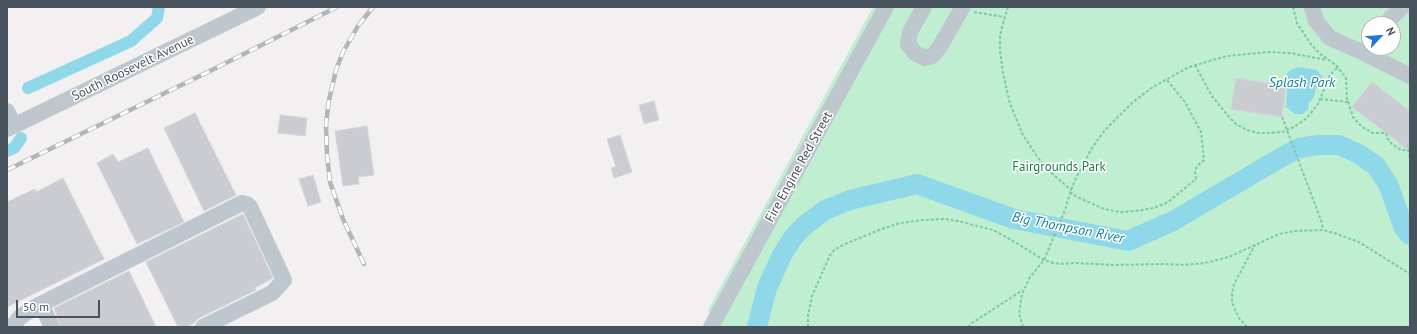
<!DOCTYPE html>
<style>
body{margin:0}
#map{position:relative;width:1417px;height:334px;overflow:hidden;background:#f2f0f0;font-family:"PT Sans",sans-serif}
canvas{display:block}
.frame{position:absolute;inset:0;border:8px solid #48535d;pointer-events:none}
.north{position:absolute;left:1361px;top:16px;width:40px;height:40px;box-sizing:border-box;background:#fff;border:1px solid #b6babe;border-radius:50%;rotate:64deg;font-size:11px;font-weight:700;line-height:16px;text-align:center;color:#48535d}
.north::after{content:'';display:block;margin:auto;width:14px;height:18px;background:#2176db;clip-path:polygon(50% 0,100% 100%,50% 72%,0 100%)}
.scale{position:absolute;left:16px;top:300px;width:84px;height:18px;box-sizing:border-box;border:2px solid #48535d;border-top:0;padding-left:5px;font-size:12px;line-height:14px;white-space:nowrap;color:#48535d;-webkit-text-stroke:3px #fff;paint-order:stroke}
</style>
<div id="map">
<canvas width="1417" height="334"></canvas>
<div class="frame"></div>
<div class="north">N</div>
<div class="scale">50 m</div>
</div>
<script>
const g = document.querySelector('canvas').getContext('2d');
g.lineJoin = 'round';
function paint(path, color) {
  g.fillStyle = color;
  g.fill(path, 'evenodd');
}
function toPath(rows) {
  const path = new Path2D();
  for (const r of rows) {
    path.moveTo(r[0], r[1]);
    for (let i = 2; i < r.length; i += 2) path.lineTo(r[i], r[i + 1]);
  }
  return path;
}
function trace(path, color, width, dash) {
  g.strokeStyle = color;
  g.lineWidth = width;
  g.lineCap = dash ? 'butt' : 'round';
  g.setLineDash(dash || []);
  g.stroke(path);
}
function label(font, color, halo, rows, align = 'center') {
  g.font = font + ' "PT Sans",sans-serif';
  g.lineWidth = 3;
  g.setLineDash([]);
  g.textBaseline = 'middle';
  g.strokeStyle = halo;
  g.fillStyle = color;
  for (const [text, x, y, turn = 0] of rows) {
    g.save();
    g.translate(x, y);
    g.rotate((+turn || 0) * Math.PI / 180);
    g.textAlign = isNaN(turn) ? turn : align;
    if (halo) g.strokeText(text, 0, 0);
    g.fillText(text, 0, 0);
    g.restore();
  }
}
paint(toPath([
 [873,7,1410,7,1410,327,715,327,708,310],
 [1369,24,1393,24,1393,48,1369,48]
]), '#c0eed1');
paint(toPath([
 [1298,67,1317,70,1322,76,1321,84,1316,88,1313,99,1309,102,1308,109,1303,114,1295,114,1286,107,1287,88,1285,84,1285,77,1289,71]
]), '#8fd8e9');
trace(toPath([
 [28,88,131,41,157,18,159,7],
 [7,151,14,148,21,138]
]), '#8fd8e9', 12);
trace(toPath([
 [757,327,767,288,782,255,792,239,804,226,825,210,850,200,917,184,1014,219,1128,241,1173,221,1280,158,1299,148,1318,145,1339,145,1359,154,1376,166,1388,184,1404,228,1410,235]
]), '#8fd8e9', 20);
const building = toPath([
 [1236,78,1286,86,1282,117,1231,109,1236,78],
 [1372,82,1410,111,1410,151,1352,107,1372,82],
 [654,101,659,120,644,124,639,105,654,101],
 [195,113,236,195,204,211,164,128,195,113],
 [280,115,307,118,305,136,278,133,280,115],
 [367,126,374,175,358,177,359,184,343,186,335,131,367,126],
 [620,135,632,172,614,178,611,168,616,167,607,139,620,135],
 [148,148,184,222,137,244,97,163,113,154,118,162,148,148],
 [313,175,321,202,308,206,299,179,313,175],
 [63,178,104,259,7,307,7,202,35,189,36,192,63,178],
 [243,214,273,278,255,288,256,290,199,318,194,323,187,327,178,327,146,262,243,214],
 [129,271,156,327,61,327,54,308,129,271]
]);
paint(building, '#caccd2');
trace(building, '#d4d6db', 1);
trace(toPath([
 [1008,7,1002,27,1000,37,1000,51,1003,73,1010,104,1023,135,1036,155,1046,168,1071,190],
 [1293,7,1297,23,1310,43,1319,53,1336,65,1346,78,1347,98,1353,117,1362,127,1373,133,1386,133,1387,138,1392,144,1401,150,1408,150,1410,158],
 [974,12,1004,17],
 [1195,65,1212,96,1229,117,1236,124,1247,130,1259,133,1270,133,1282,132,1294,127,1307,118,1318,104,1330,75,1338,67],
 [1320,99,1348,102],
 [1282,117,1322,223,1323,230],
 [1070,192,1075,196,1104,209,1120,212,1135,211,1154,208,1168,202,1196,179,1195,172,1197,166,1204,160,1201,132,1185,102,1166,79],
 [808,327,808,316,812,296,830,255,834,250,843,245,879,230,900,223,923,220,946,219,962,222,993,230,1008,238,1044,260,1053,263,1063,264,1075,263,1113,265,1164,264,1184,265,1205,263,1229,257,1279,234,1295,231,1323,230,1334,233,1359,242,1410,274],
 [968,327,972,323,1023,290],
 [1023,327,1019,313,1022,294,1030,277,1044,260,1065,210,1071,190,1077,176,1092,148,1105,130,1133,102,1153,87,1189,67,1227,56,1268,52,1290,53,1327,60],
 [1247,327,1239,318,1236,312,1232,302,1232,294,1234,284,1255,245]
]), '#7acaa1', 2, [3, 2]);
trace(toPath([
 [924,7,910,32,908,44,915,53,925,58,932,56,939,48,962,8,960,7],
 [1312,7,1316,21,1330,38,1364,53,1410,76],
 [1385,24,1402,7],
 [7,111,14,125],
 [7,129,258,7],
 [41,304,52,327],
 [12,327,20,317,35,307,242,203,247,204,250,207,284,280,272,293,203,327],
 [711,327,886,7]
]), '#bec7ce', 16);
const rail = toPath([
 [7,170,208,72,337,7],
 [364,264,343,219,330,182,327,155,326,124,329,100,336,70,343,52,358,26,373,7]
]);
trace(rail, '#b2b5ba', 4.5);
trace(rail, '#fff', 3, [9]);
label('13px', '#48535d', '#fff', [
 ["South Roosevelt Avenue",133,68,-26],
 ["Fire Engine Red Street",799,167,-61]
]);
label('13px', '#1b7c4a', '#fff', [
 ["Fairgrounds Park",1059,167]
]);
label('italic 14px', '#127e97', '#fff', [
 ["Splash Park",1302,83],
 ["Big Thompson River",1068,228,11]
]);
</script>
